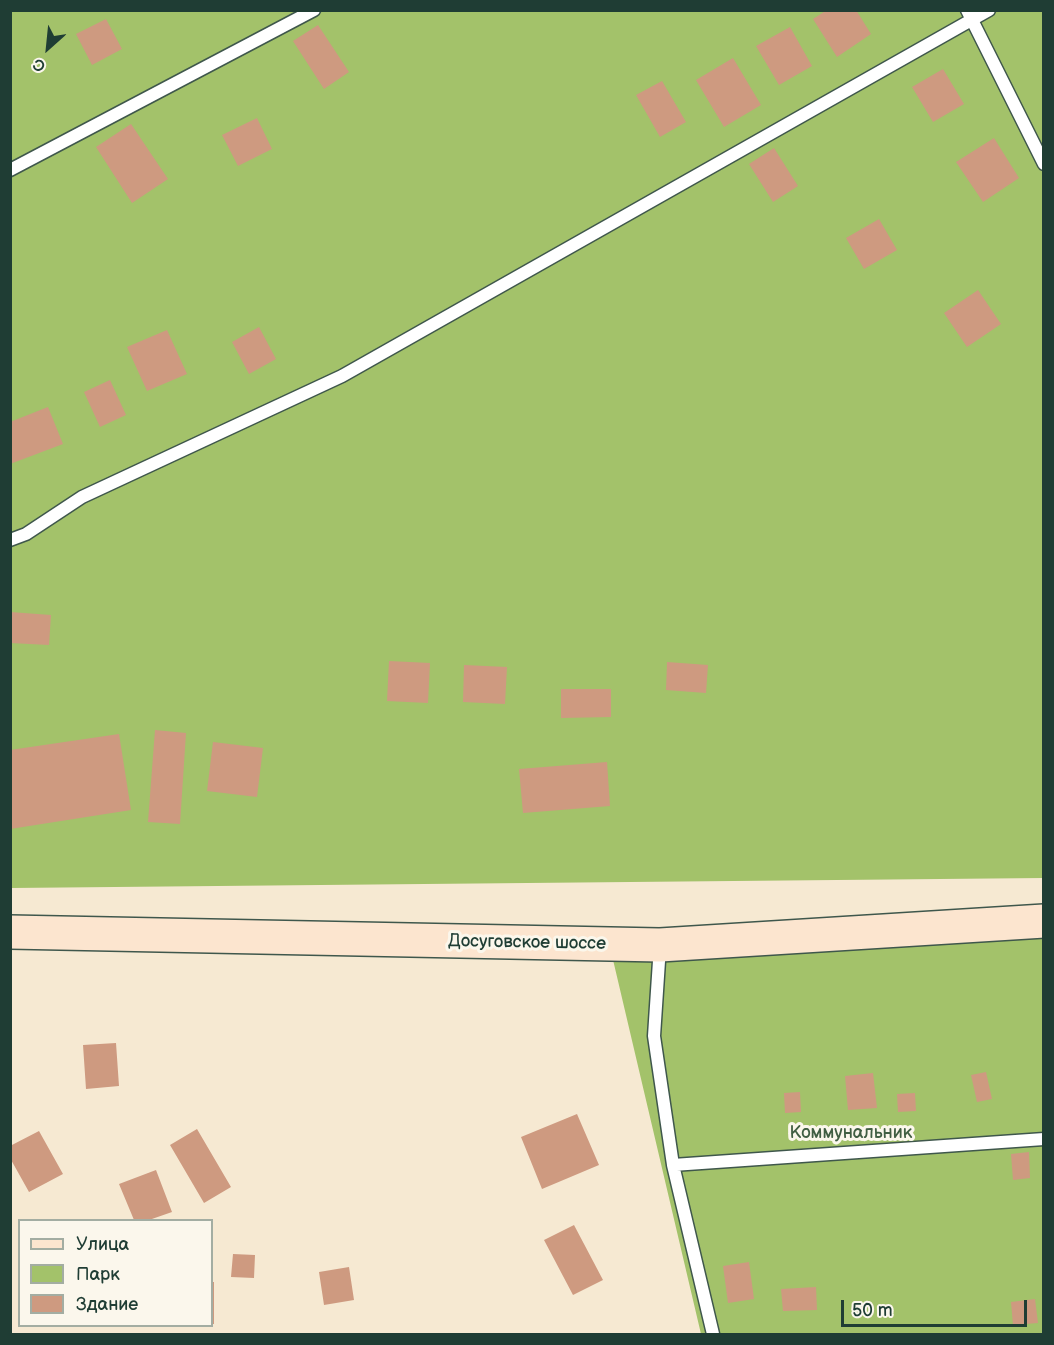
<!DOCTYPE html>
<meta charset="utf-8">
<style>
body{margin:0}
#map{position:relative;width:1054px;height:1345px;overflow:hidden;background:#f6e9d2;font-family:"Balsamiq Sans",sans-serif}
canvas{display:block}
.frame{position:absolute;inset:0;border:12px solid #1f3d34;pointer-events:none}
.legend{position:absolute;left:18px;top:1219px;width:195px;height:108px;box-sizing:border-box;background:#fbf7ec;border:2px solid #a3ada2;margin:0;padding:8px 10px;list-style:none;font-size:18px;color:#1f3d34}
.legend li{display:flex;align-items:center;gap:12px;height:30px}
.legend b{width:30px;border:2px solid #a3ada2}
.north{position:absolute;left:18px;top:18px;width:60px;height:60px;-webkit-text-stroke:4px #fbf7ec;paint-order:stroke;rotate:207deg;font-size:16px;font-weight:700;line-height:24px;text-align:center;color:#1f3d34}
.north::after{content:'';display:block;margin:auto;width:21px;height:27px;background:#1f3d34;clip-path:polygon(50% 0,100% 100%,50% 72%,0 100%)}
.scale{position:absolute;left:841px;top:1300px;width:186px;height:27px;box-sizing:border-box;border:3px solid #1f3d34;border-top:0;padding-left:8px;font-size:18px;line-height:21px;white-space:nowrap;color:#1f3d34;-webkit-text-stroke:4px #fbf7ec;paint-order:stroke}
</style>
<div id="map">
<canvas width="1054" height="1345"></canvas>
<div class="frame"></div>
<ul class="legend">
<li><b style="height:8px;background:#fce5cf"></b>Улица</li>
<li><b style="height:16px;background:#a3c26a"></b>Парк</li>
<li><b style="height:16px;background:#ce9a80"></b>Здание</li>
</ul>
<div class="north">С</div>
<div class="scale">50 m</div>
</div>
<script>
const g = document.querySelector('canvas').getContext('2d');
g.lineJoin = 'round';
function paint(path, color) {
  g.fillStyle = color;
  g.fill(path, 'evenodd');
}
function toPath(rows) {
  const path = new Path2D();
  for (const r of rows) {
    path.moveTo(r[0], r[1]);
    for (let i = 2; i < r.length; i += 2) path.lineTo(r[i], r[i + 1]);
  }
  return path;
}
function trace(path, color, width, dash) {
  g.strokeStyle = color;
  g.lineWidth = width;
  g.lineCap = dash ? 'butt' : 'round';
  g.setLineDash(dash || []);
  g.stroke(path);
}
function label(font, color, halo, rows, align = 'center') {
  g.font = font + ' "Balsamiq Sans",sans-serif';
  g.lineWidth = 6;
  g.setLineDash([]);
  g.textBaseline = 'middle';
  g.strokeStyle = halo;
  g.fillStyle = color;
  for (const [text, x, y, turn = 0] of rows) {
    g.save();
    g.translate(x, y);
    g.rotate((+turn || 0) * Math.PI / 180);
    g.textAlign = isNaN(turn) ? turn : align;
    if (halo) g.strokeText(text, 0, 0);
    g.fillText(text, 0, 0);
    g.restore();
  }
}
paint(toPath([
 [10,11,1043,11,1043,878,11,888],
 [1043,934,1043,1334,701,1334,610,947]
]), '#a3c26a');
paint(toPath([
 [827,10,856,10,871,34,837,57,813,19],
 [106,19,122,49,92,65,76,34],
 [318,25,349,72,324,89,293,41],
 [790,27,812,66,779,85,756,46],
 [733,58,761,105,724,127,696,80],
 [943,69,964,104,933,122,912,87],
 [662,81,686,122,660,137,636,95],
 [257,118,272,149,238,166,222,135],
 [131,124,168,179,132,203,96,147],
 [994,138,1019,178,983,202,956,162],
 [774,148,798,186,773,202,749,164],
 [879,219,897,250,864,269,846,238],
 [978,290,1001,324,967,347,944,313],
 [259,327,276,359,249,374,232,342],
 [167,330,187,374,147,391,127,347],
 [110,380,126,415,100,427,84,392],
 [48,407,63,444,10,464,10,422],
 [10,612,51,615,49,645,10,643],
 [389,661,430,663,428,703,387,701],
 [667,662,708,665,706,693,666,690],
 [464,665,507,667,505,704,463,702],
 [561,689,611,689,611,717,561,718],
 [155,730,186,733,180,824,148,822],
 [119,734,131,810,10,829,10,750],
 [213,742,263,748,257,797,207,791],
 [607,762,610,806,523,813,519,769],
 [116,1043,119,1086,86,1089,83,1045],
 [986,1072,992,1099,977,1102,971,1075],
 [873,1073,877,1108,848,1110,845,1076],
 [800,1092,801,1112,785,1113,784,1093],
 [915,1093,916,1111,898,1112,897,1094],
 [577,1114,599,1165,542,1189,521,1137],
 [197,1129,231,1187,204,1203,170,1145],
 [39,1131,63,1174,29,1192,10,1158,10,1146],
 [1029,1152,1030,1178,1013,1180,1011,1154],
 [156,1170,172,1212,149,1220,134,1220,119,1184],
 [574,1225,603,1280,573,1295,544,1240],
 [233,1254,255,1255,254,1278,231,1277],
 [749,1262,754,1299,728,1303,723,1266],
 [349,1267,354,1300,324,1305,319,1272],
 [212,1282,214,1282,214,1324,212,1324],
 [816,1287,817,1310,783,1311,781,1289],
 [1035,1299,1038,1323,1013,1325,1011,1302]
]), '#ce9a80');
const lane = toPath([
 [967,10,1044,164],
 [10,170,314,10],
 [10,540,26,534,82,497,342,376,989,10],
 [660,946,654,1036,673,1165,713,1334],
 [673,1165,1044,1139]
]);
const secondary = toPath([
 [10,932,660,945,1044,921]
]);
trace(lane, '#3f574c', 15);
trace(secondary, '#3f574c', 36);
trace(lane, '#fff', 12);
trace(secondary, '#fce5cf', 33);
label('18px', '#1f3d34', '#fbf7ec', [
 ["Досуговское шоссе",527,943,1]
]);
label('18px', '#405e42', '#fbf7ec', [
 ["Коммунальник",851,1133]
]);
</script>
